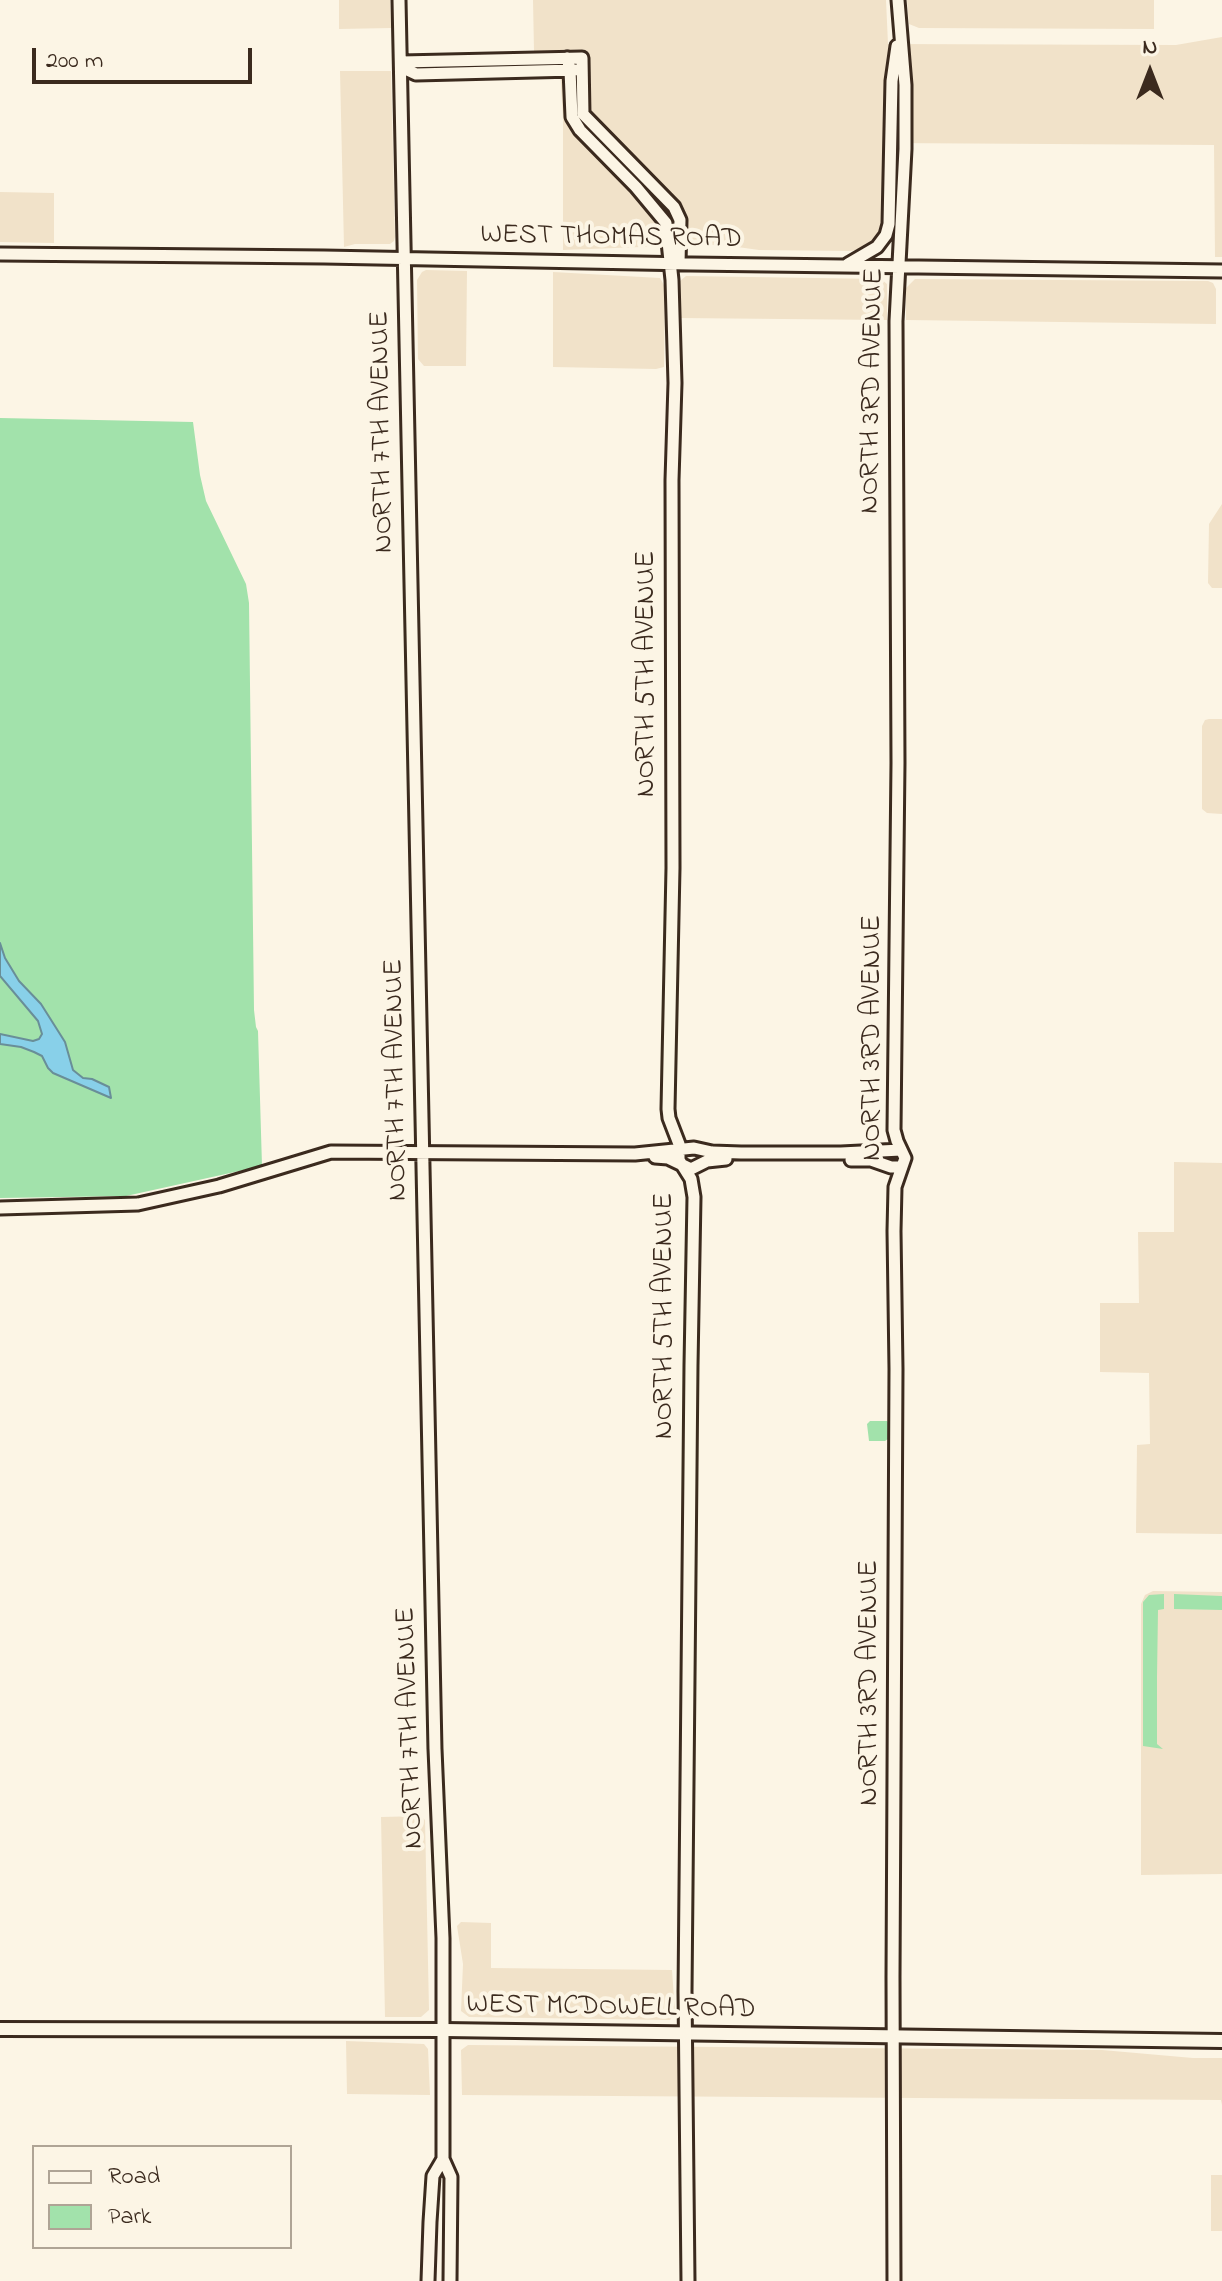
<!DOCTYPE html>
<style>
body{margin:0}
#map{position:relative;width:1222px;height:2281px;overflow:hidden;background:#fcf5e5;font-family:"Indie Flower",sans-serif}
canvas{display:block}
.legend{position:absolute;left:32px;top:2145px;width:260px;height:104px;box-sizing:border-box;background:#fcf5e5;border:2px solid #afa495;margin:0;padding:10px 14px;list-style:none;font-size:24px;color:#3b2a1e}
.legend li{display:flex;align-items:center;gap:16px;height:40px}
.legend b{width:40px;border:2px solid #afa495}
.north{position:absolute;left:1110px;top:32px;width:80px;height:80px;-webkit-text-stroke:6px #fcf5e5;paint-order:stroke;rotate:0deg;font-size:22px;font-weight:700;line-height:32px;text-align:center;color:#3b2a1e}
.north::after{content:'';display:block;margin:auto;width:28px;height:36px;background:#3b2a1e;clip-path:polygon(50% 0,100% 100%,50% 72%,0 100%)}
.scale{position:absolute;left:32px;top:48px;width:220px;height:36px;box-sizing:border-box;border:4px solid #3b2a1e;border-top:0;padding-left:10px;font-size:24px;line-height:28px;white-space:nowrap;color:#3b2a1e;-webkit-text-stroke:6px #fcf5e5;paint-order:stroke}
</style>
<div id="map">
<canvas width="1222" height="2281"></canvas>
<ul class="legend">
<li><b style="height:10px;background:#fcf5e5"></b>Road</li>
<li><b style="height:22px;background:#a2e2ab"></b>Park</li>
</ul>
<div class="north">N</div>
<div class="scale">200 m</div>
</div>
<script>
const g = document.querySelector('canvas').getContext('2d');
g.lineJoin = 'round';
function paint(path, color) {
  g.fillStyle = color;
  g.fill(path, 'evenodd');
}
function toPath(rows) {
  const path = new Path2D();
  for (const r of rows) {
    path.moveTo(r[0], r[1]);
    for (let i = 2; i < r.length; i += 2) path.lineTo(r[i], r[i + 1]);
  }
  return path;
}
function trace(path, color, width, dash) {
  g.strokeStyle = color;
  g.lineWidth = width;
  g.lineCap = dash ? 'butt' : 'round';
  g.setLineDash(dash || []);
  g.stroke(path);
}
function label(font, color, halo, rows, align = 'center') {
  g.font = font + ' "Indie Flower",sans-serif';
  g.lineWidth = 8;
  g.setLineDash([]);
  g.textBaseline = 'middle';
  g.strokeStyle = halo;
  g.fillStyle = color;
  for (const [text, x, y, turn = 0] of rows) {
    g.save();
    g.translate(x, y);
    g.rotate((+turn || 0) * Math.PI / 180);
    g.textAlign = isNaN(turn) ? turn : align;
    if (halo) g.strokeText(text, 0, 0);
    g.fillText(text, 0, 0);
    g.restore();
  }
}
paint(toPath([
 [339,0,390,0,391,28,339,29],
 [533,0,886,0,888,44,1176,45,1222,37,1222,257,1215,257,1214,145,887,143,886,214,881,237,869,247,851,251,759,250,723,245,693,245,563,250,563,119,559,53,534,51],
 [907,0,1154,0,1154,29,919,28,909,24],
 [340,71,391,71,395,237,394,241,390,244,355,244,344,247],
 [0,192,54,193,54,243,0,242],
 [426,270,467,271,466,366,424,366,418,359,417,280,422,272],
 [553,272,660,278,665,287,664,367,656,369,553,367],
 [686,276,881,279,887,284,887,320,679,318,680,281],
 [915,279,1208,281,1213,283,1216,289,1216,324,906,320,906,288],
 [1222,504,1222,588,1212,588,1208,583,1209,524],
 [1209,719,1222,719,1222,814,1207,813,1202,809,1202,726,1205,720],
 [1174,1162,1222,1163,1222,1534,1136,1533,1137,1445,1150,1444,1149,1373,1100,1372,1100,1303,1139,1303,1138,1232,1174,1232],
 [1153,1591,1222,1592,1222,1874,1141,1875,1141,1604,1145,1595],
 [421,1816,425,1820,429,2010,421,2017,385,2017,381,1817],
 [461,1922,491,1923,491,1968,672,1970,675,2013,670,2020,469,2017,461,2011,463,1964,457,1926],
 [346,2041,424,2044,428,2049,430,2095,347,2094],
 [468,2045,1102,2050,1193,2058,1222,2058,1222,2105,1221,2100,462,2095,461,2050],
 [1211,2175,1222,2175,1222,2231,1211,2231]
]), '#f1e2c9');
paint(toPath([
 [0,418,193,422,200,475,206,501,246,584,249,603,254,1010,256,1027,258,1031,262,1166,126,1196,0,1198],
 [870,1421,887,1421,890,1424,891,1437,885,1441,869,1441,867,1424],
 [1164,1594,1164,1609,1158,1610,1157,1677,1157,1744,1163,1749,1143,1746,1143,1602,1149,1595],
 [1174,1594,1222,1596,1222,1610,1174,1609]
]), '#a2e2ab');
const water = toPath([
 [0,943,5,958,19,981,41,1004,65,1042,73,1070,83,1078,92,1079,109,1087,111,1098,53,1073,48,1068,42,1056,34,1052,21,1047,0,1044,0,1034,33,1041,39,1039,42,1034,38,1021,0,976,0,943]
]);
paint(water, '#88d0e9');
trace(water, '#698e98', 2);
const secondary = toPath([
 [399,0,435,1749,443,1938,443,2159,451,2177,450,2281],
 [567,58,570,70,572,117,580,130,636,187,666,223,672,280,675,383,672,480,673,868,668,1109,669,1118,679,1144,679,1160,691,1179,694,1197,691,1365,685,1991,688,2281],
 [401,62,582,58,583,114,674,207,680,220,679,264],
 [401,67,416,74,575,70],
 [0,254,324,257,691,264,1222,271],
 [848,264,877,247,886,235,889,224,892,81,897,46],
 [655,1157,668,1158,691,1169,707,1161,726,1159],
 [851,1160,871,1160,891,1167,901,1167],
 [0,1208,138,1204,219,1186,331,1152,635,1154,694,1148,712,1152,741,1153,841,1153,901,1150],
 [428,2281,430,2222,433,2176,443,2159],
 [894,2281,893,1976,896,1369,894,1231,895,1187,905,1158,897,1141,894,1130,898,763,896,321,905,149,905,85,898,0]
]);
const primary = toPath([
 [0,2029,445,2030,1222,2041]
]);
trace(secondary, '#3b2a1e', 17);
trace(primary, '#3b2a1e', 18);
trace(secondary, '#fcf5e5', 11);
trace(primary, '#fcf5e5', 12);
label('28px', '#3b2a1e', '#fcf5e5', [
 ["WEST THOMAS ROAD",611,239,1],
 ["NORTH 3RD AVENUE",874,391,-89],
 ["NORTH 7TH AVENUE",384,432,-91],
 ["NORTH 5TH AVENUE",648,674,-90],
 ["NORTH 3RD AVENUE",874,1038,-90],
 ["NORTH 7TH AVENUE",398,1080,-91],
 ["NORTH 5TH AVENUE",666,1316,-90],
 ["NORTH 3RD AVENUE",871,1683,-90],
 ["NORTH 7TH AVENUE",412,1728,-92],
 ["WEST MCDOWELL ROAD",611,2009,1]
]);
</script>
